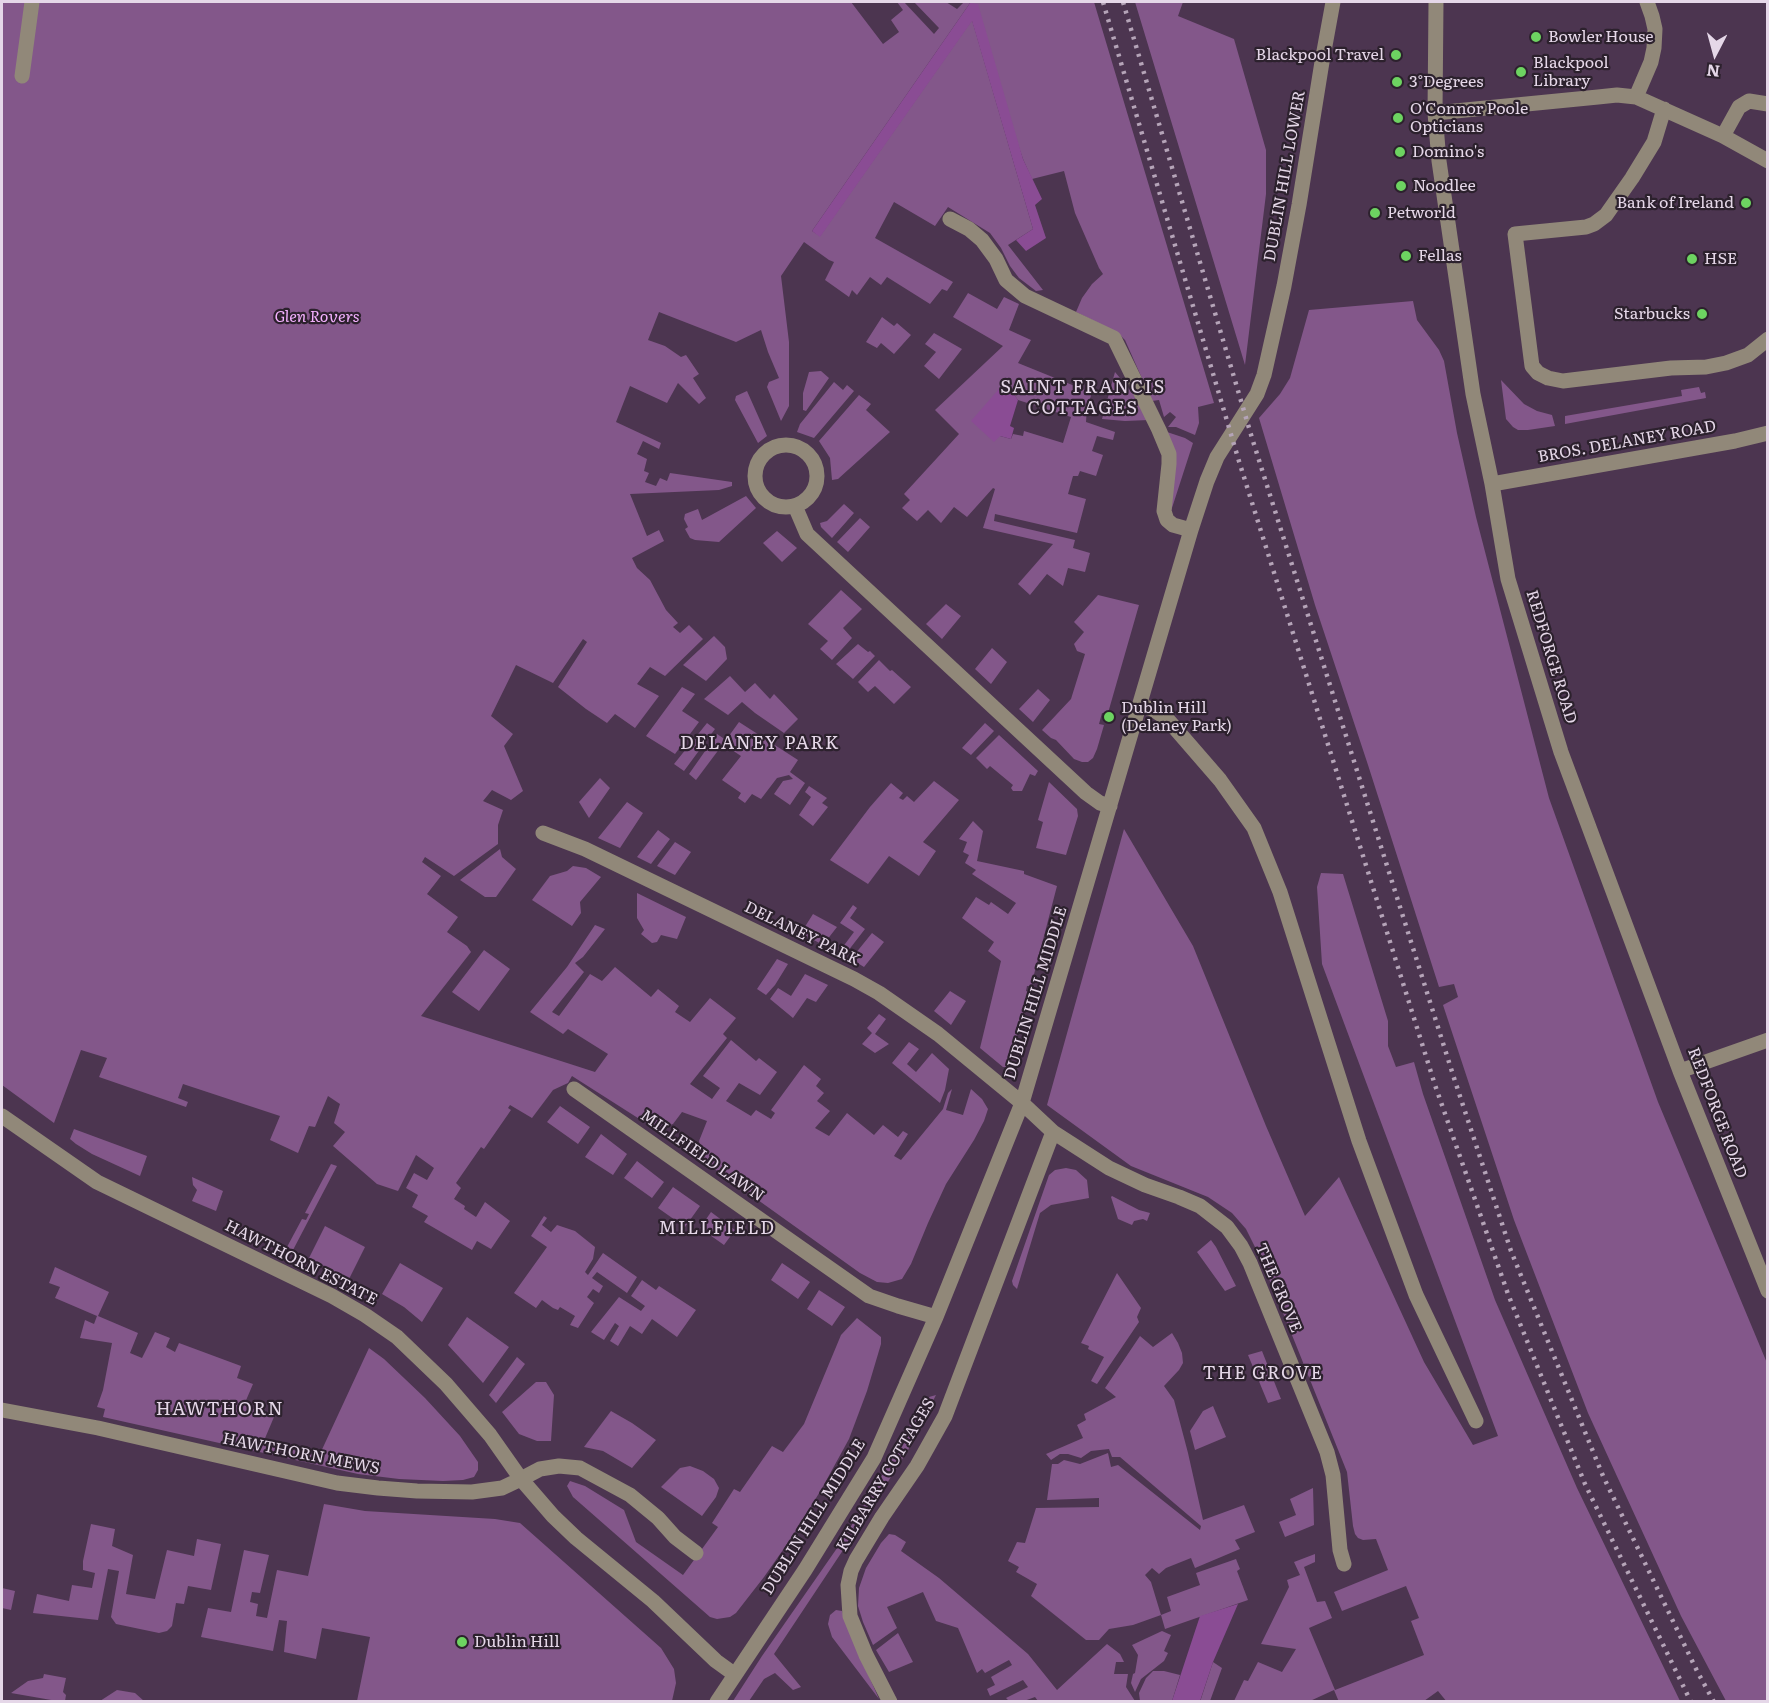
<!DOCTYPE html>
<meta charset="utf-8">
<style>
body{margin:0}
#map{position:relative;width:1769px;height:1703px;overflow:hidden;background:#4c3550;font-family:Literata,serif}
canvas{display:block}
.frame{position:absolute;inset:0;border:3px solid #e5d7e8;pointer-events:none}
.north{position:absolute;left:1685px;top:24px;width:60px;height:60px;-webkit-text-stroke:4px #2c212d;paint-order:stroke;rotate:186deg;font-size:16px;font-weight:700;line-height:24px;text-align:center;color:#e5d7e8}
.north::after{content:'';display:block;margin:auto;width:21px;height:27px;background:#e5d7e8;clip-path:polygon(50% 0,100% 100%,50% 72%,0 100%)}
</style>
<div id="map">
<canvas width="1769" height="1703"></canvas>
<div class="frame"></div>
<div class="north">N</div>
</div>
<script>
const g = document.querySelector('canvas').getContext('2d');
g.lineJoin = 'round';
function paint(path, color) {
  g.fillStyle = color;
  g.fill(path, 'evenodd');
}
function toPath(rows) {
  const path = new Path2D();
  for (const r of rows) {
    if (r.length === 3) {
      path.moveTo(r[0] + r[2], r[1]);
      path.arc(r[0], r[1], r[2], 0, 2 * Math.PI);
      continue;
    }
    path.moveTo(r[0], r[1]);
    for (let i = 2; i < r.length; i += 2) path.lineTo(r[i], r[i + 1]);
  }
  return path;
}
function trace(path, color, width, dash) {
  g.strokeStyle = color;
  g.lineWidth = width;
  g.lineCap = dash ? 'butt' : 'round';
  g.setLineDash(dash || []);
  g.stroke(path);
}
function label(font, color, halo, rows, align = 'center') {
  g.font = font + ' Literata,serif';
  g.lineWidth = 4.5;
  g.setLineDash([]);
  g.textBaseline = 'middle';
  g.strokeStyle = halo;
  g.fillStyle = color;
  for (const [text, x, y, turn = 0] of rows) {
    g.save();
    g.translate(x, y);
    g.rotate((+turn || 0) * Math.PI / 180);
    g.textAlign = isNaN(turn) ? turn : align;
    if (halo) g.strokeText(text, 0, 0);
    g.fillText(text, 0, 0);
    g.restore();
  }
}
paint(toPath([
 [2,2,851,2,883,44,899,32,891,20,903,10,897,2,904,2,934,34,939,28,914,2,946,2,957,9,964,2,1094,2,1214,403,1198,407,1199,423,1195,435,1176,427,1168,427,1176,417,1170,412,1164,417,1159,400,1152,401,1125,340,1118,333,1076,312,1082,298,1092,284,1103,274,1099,268,1075,213,1064,171,1032,179,1023,159,970,3,812,231,820,236,972,20,1033,229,1008,245,1043,290,1036,291,1019,278,1010,266,1001,248,990,233,948,207,935,226,894,202,875,238,953,282,947,291,942,289,930,304,887,277,881,285,870,277,857,295,852,290,849,297,825,280,834,262,829,260,804,242,781,276,789,342,789,406,781,421,767,387,769,382,779,378,768,352,761,330,736,342,659,312,648,340,665,346,681,357,686,355,699,374,693,378,706,398,699,404,678,383,667,403,630,386,616,422,661,443,659,449,643,441,637,454,647,459,644,471,649,473,645,482,656,486,660,478,667,481,670,473,732,482,732,486,719,490,630,494,647,536,659,530,664,541,632,558,637,568,650,580,666,610,678,623,673,627,680,633,689,625,703,639,665,676,650,667,637,684,659,696,635,728,615,714,607,723,586,709,558,687,587,642,583,639,553,683,516,665,491,716,513,734,504,746,523,791,511,800,492,790,483,801,503,810,498,825,498,844,454,876,425,857,422,862,441,876,427,894,458,917,447,932,467,946,471,952,421,1016,595,1072,608,1054,568,1029,563,1034,530,1012,567,967,595,925,605,929,583,957,575,963,584,972,552,1012,559,1016,590,974,602,981,615,967,651,997,658,989,679,1006,675,1012,690,1022,710,998,736,1018,723,1034,727,1038,690,1084,712,1099,720,1088,703,1076,731,1040,756,1061,759,1058,777,1072,760,1095,739,1083,726,1101,751,1116,756,1110,771,1119,775,1113,771,1110,804,1065,821,1079,816,1086,824,1093,817,1101,830,1111,815,1128,829,1136,847,1113,874,1135,883,1125,898,1137,903,1131,908,1134,894,1156,901,1160,943,1109,948,1093,952,1089,946,1110,963,1115,971,1089,982,1099,988,1109,984,1121,974,1140,946,1184,928,1223,911,1264,902,1279,888,1283,877,1282,860,1273,716,1170,702,1157,699,1141,707,1121,682,1112,673,1124,660,1128,652,1127,572,1076,568,1083,553,1090,532,1118,510,1105,508,1108,511,1110,484,1149,481,1147,456,1183,461,1188,454,1199,465,1206,464,1209,476,1217,485,1202,510,1221,491,1249,477,1241,472,1250,424,1222,428,1216,412,1207,418,1195,406,1188,414,1173,427,1180,434,1168,416,1155,398,1191,377,1184,333,1146,345,1132,334,1123,340,1104,328,1096,315,1127,309,1126,298,1153,270,1140,280,1116,183,1084,178,1098,188,1102,186,1107,99,1077,107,1058,81,1050,54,1123,2,1085],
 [1135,2,1183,2,1178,16,1234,39,1266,150,1266,194,1245,365],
 [968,293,997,309,1004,297,1019,304,1009,330,1031,340,1018,363,1092,393,1087,407,1086,422,1115,432,1113,440,1097,436,1092,451,1103,455,1096,476,1080,471,1078,476,1073,476,1068,494,1086,499,1077,533,995,514,994,521,1075,540,1073,548,1090,553,1085,572,1068,568,1063,586,1047,574,1030,595,1018,584,1053,544,983,528,995,489,993,488,967,517,954,507,941,523,928,510,917,521,902,508,910,500,904,494,959,434,935,410,1003,346,953,317],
 [1005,383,1018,400,1071,417,1063,443,1024,431,1023,436,1013,434,1011,439,1000,436],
 [1413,301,1417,320,1439,350,1444,361,1457,433,1476,517,1549,798,1658,1102,1767,1363,1767,1701,1726,1701,1681,1616,1588,1413,1514,1220,1443,1005,1458,997,1454,984,1439,987,1368,765,1315,605,1259,418,1280,394,1290,378,1309,310],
 [882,317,894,326,897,323,911,335,894,354,881,343,877,348,866,342],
 [934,333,962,349,939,379,924,366,936,352,925,344],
 [821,371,829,378,806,411,803,410,803,393,809,372],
 [1115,372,1140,402,1149,420,1125,421,1102,419],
 [1501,380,1524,404,1537,411,1552,415,1555,426,1528,430,1518,430,1513,427,1506,419],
 [834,382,843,390,847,385,854,391,814,438,797,432,800,424],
 [1699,387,1701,393,1705,392,1706,398,1565,424,1565,416,1682,396,1681,390],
 [747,391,767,436,758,443,735,400,736,396],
 [859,395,871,404,866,410,890,432,838,479,832,480,830,458,819,441],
 [1167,432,1185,438,1193,443,1171,511],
 [746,496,756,508,719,542,695,540,690,538,685,529,688,527,684,519,685,514,698,509,702,520],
 [844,504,854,513,832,538,821,527,820,523,827,521],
 [860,518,870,527,848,552,837,542],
 [777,531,797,548,782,562,763,543],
 [841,590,862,609,843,628,852,638,832,660,820,649,828,641,808,624],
 [1098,595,1139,605,1108,713,1102,713,1099,724,1104,725,1097,749,1093,758,1088,762,1082,762,1074,759,1056,740,1051,738,1042,730,1071,699,1085,654,1077,651,1074,644,1084,632,1074,622],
 [946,604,961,616,942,639,926,624],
 [714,636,725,647,727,659,706,681,683,665],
 [858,644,868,652,870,651,875,656,853,679,836,664],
 [992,648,1007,662,991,684,975,669],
 [879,660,890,671,892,670,911,687,894,704,875,686,868,692,858,682],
 [730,676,745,692,755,683,770,699,774,694,798,719,784,733,755,713,742,702,728,715,704,699],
 [682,687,695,694,682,711,699,722,675,754,646,736],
 [1038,689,1050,700,1033,722,1019,709],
 [739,722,798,760,790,772,805,783,790,805,774,794,783,781,793,779,789,775,777,778,761,799,752,794,745,803,738,798,741,793,722,780,741,756,723,744,696,780,689,774,717,734,726,740],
 [707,723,715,729,684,771,674,764],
 [985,723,994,731,971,755,962,748],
 [999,735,1038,771,1035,776,1030,774,1022,791,1013,791,1011,788,1013,785,990,766,987,769,976,758],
 [600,778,610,788,589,818,579,802],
 [934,781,959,800,923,842,936,851,919,876,889,856,868,884,830,860,870,807,891,783,903,793,899,798,903,800,907,796,914,802],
 [1049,782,1077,809,1078,816,1066,855,1036,848,1043,822,1038,820],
 [809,786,827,798,822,803,828,807,813,826,799,815,811,797,805,792],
 [627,802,643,813,620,848,598,838],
 [973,821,983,831,977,861,1024,871,1024,874,1057,886,1031,986,1027,986,1026,991,1029,992,1008,1067,1003,1067,980,1048,1001,961,988,951,994,942,962,918,976,897,989,905,991,902,1008,914,1016,903,972,874,976,870,965,863,969,855,963,852,967,842,959,839],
 [1124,829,1193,946,1266,1126,1305,1216,1339,1177,1424,1362,1473,1445,1498,1436,1322,964,1317,887,1321,873,1343,874,1388,1021,1388,1046,1396,1067,1414,1062,1423,1094,1495,1300,1577,1488,1680,1701,1447,1702,1438,1691,1424,1701,1339,1702,1334,1690,1310,1701,1234,1701,1244,1680,1248,1681,1258,1662,1282,1672,1296,1649,1261,1644,1289,1587,1287,1580,1300,1575,1294,1562,1315,1554,1315,1562,1304,1567,1317,1602,1325,1601,1332,1618,1309,1628,1335,1690,1424,1655,1411,1621,1419,1618,1406,1586,1342,1611,1334,1592,1388,1570,1376,1539,1363,1540,1358,1538,1355,1534,1353,1526,1347,1472,1294,1340,1260,1257,1246,1229,1232,1213,1208,1197,1131,1166,1047,1105],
 [658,830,670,839,651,864,637,857],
 [675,842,691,852,675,875,657,866],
 [500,849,502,857,516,869,496,897,485,897,460,880],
 [573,866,586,868,601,877,580,902,581,913,572,926,532,900,550,876,567,871],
 [637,893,686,917,677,939,661,935,657,942,652,943,641,934,644,930,637,918],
 [853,905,857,908,850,918,865,929,848,951,842,948,854,932,840,923],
 [813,914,837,927,823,945,801,933],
 [872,933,884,942,864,967,851,959],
 [484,950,510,969,479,1011,452,992],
 [777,959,788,964,775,985,766,995,757,989],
 [805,974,828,985,816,1002,807,998,793,1018,770,999,778,988,791,996],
 [950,991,966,1001,951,1025,934,1011],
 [879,1014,886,1019,875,1034,889,1044,875,1053,862,1044,872,1033,867,1028],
 [909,1042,919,1049,907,1064,916,1072,932,1053,949,1069,945,1090,940,1103,892,1063],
 [560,1106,590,1127,578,1144,547,1122],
 [74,1129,147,1156,140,1176,92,1154,76,1144,70,1139],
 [601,1134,627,1154,613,1175,585,1157],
 [637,1161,664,1182,652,1198,624,1178],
 [331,1164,337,1166,293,1250,287,1247,302,1219,306,1220,309,1214,305,1213],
 [1066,1168,1076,1170,1087,1180,1089,1198,1051,1205,1040,1213,1017,1289,1013,1285,1012,1281,1049,1175,1055,1170],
 [192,1177,223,1191,216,1211,192,1201,197,1190,193,1185],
 [673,1187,700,1206,685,1227,658,1208],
 [1112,1196,1139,1210,1150,1213,1147,1221,1143,1219,1134,1221,1132,1225,1118,1219,1111,1197],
 [711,1212,735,1230,724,1245,700,1228],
 [544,1216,547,1218,542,1225,551,1232,557,1225,575,1231,595,1247,593,1259,585,1272,588,1275,603,1253,637,1277,627,1293,597,1272,592,1278,603,1286,599,1293,593,1289,587,1297,594,1303,578,1328,570,1325,575,1316,560,1307,558,1310,553,1308,542,1300,536,1308,514,1293,547,1247,531,1236],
 [325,1226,365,1247,349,1279,309,1258],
 [1211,1240,1216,1247,1236,1286,1225,1291,1197,1252],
 [400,1263,443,1288,422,1322,404,1307,382,1294],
 [782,1263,810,1282,798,1299,771,1280],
 [55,1267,109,1292,98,1316,138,1333,130,1353,142,1358,155,1332,170,1338,166,1347,175,1352,179,1343,241,1366,237,1378,253,1384,244,1405,274,1417,263,1443,319,1456,369,1348,384,1359,425,1398,460,1436,478,1462,478,1470,474,1477,463,1480,443,1481,399,1479,358,1474,103,1417,105,1409,97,1407,103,1390,112,1343,80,1338,85,1320,94,1324,97,1316,55,1298,60,1287,49,1283],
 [1117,1273,1141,1308,1137,1317,1139,1322,1097,1384,1091,1381,1104,1357,1088,1349,1089,1346,1081,1343],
 [642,1280,656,1290,659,1286,696,1310,677,1337,652,1319,642,1334,630,1326,618,1346,610,1341,619,1326,615,1323,604,1340,591,1332,619,1297,641,1311,645,1306,631,1296],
 [819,1290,845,1307,832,1326,807,1309],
 [467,1317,509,1347,483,1383,448,1345],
 [857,1318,881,1337,881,1344,867,1391,849,1439,821,1490,792,1537,764,1577,736,1613,730,1617,717,1619,710,1617,573,1497,567,1486,570,1481,585,1486,624,1510,636,1542,683,1575,718,1527,712,1523,734,1489,740,1492,772,1446,783,1452,804,1424,841,1335],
 [1172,1333,1178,1343,1182,1353,1183,1363,1179,1370,1164,1386,1174,1400,1188,1453,1203,1520,1244,1505,1255,1532,1235,1540,1240,1549,1195,1568,1191,1558,1166,1568,1159,1574,1152,1568,1145,1575,1151,1582,1161,1615,1171,1611,1167,1597,1200,1585,1196,1573,1236,1559,1240,1569,1237,1571,1248,1600,1165,1629,1161,1615,1133,1625,1109,1629,1099,1640,1086,1640,1031,1596,1037,1584,1016,1572,1019,1567,1008,1561,1017,1542,1025,1543,1036,1508,1099,1507,1099,1498,1047,1500,1052,1464,1058,1464,1064,1460,1080,1464,1108,1453,1111,1467,1118,1465,1200,1530,1201,1526,1120,1457,1112,1457,1109,1449,1091,1451,1081,1458,1068,1454,1060,1454,1051,1460,1046,1454,1083,1438,1077,1425,1086,1420,1084,1414,1116,1397,1105,1388,1140,1336,1153,1347],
 [1262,1351,1281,1399,1268,1403,1248,1355],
 [517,1357,525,1364,496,1403,489,1395],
 [536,1382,546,1382,554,1395,551,1441,537,1441,519,1434,502,1412],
 [936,1395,908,1450,877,1499,774,1654,801,1687,793,1690,775,1673,764,1679,749,1701,733,1701,762,1656,842,1541,900,1446,922,1399],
 [1213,1406,1226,1437,1195,1450,1190,1431,1203,1411],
 [611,1411,632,1423,656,1440,632,1468,603,1451,584,1447],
 [690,1466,703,1471,714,1479,719,1488,716,1497,702,1516,661,1487,680,1468],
 [1313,1488,1314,1525,1285,1537,1279,1522,1296,1515,1290,1499],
 [324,1504,365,1511,495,1519,520,1523,661,1648,674,1669,676,1683,672,1701,357,1701,370,1637,322,1628,316,1659,284,1652,287,1621,279,1620,273,1651,201,1637,208,1608,231,1612,244,1550,269,1555,260,1593,252,1592,250,1602,258,1604,256,1616,267,1618,277,1570,308,1576],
 [91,1524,115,1529,112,1546,133,1555,126,1594,155,1599,167,1550,194,1556,197,1539,221,1544,211,1590,188,1586,184,1604,176,1603,172,1626,167,1631,159,1633,116,1624,111,1617,119,1571,108,1569,98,1620,33,1613,37,1594,69,1601,72,1585,92,1588,95,1573,83,1570,83,1561],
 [889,1534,895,1535,906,1542,901,1551,939,1578,1028,1654,1057,1690,1107,1644,1120,1654,1124,1662,1116,1662,1114,1674,1128,1674,1126,1687,1135,1701,1038,1701,1035,1697,1024,1701,1009,1701,1006,1698,1028,1687,1023,1680,990,1696,987,1689,995,1685,991,1677,1012,1665,1009,1660,985,1673,982,1669,977,1673,958,1628,936,1621,923,1592,887,1607,897,1628,873,1645,863,1622,858,1606,859,1588,866,1568,881,1543],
 [2,1588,15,1591,11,1610,2,1608],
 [836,1610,842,1611,852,1638,879,1699,832,1637,828,1624,830,1615],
 [1162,1631,1171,1635,1164,1651,1168,1653,1164,1661,1141,1679,1135,1692,1131,1683,1133,1674,1135,1673,1138,1655,1132,1645],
 [898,1633,913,1662,889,1672,876,1650],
 [1213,1662,1222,1668,1210,1701,1200,1702],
 [1153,1671,1164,1671,1180,1675,1172,1701,1140,1701,1139,1693,1146,1678],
 [44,1674,66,1678,63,1692,66,1695,65,1701,57,1701,11,1693,28,1681,43,1678],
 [117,1690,135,1693,144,1701,100,1701]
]), '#83578a');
paint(toPath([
 [970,3,978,4,1023,159,1042,199,1035,205,1046,238,1026,251,1016,240,1033,229,972,21,820,237,812,231],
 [1005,382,1018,400,1010,426,1014,428,1011,439,1000,436,994,442,971,421],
 [1238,1604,1213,1662,1200,1701,1172,1701,1200,1616]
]), '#8a4c94');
trace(toPath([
 [1436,2,1435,113,1439,161,1473,394,1492,484,1508,579,1561,752,1680,1071,1768,1291],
 [22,76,32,2],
 [1636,97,1651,62,1654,48,1655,29,1652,16,1647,2],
 [1664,109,1654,142,1632,178,1606,215,1594,224,1586,227,1515,234,1532,366,1538,373,1548,378,1563,381,1671,368,1706,367,1726,363,1748,355,1768,339],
 [1435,113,1598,97,1617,95,1636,97,1723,136,1768,161],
 [1723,136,1739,107,1749,101,1768,104],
 [950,219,969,229,982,240,996,259,1006,280,1025,296,1114,338,1159,430,1169,454,1169,464,1164,511,1167,520,1173,525,1191,530],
 [786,476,31],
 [1492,484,1735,441,1768,433],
 [795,506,807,534,1086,793,1100,803,1110,806],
 [1140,705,1154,710,1168,720,1220,780,1254,828,1280,892,1359,1141,1416,1295,1476,1421],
 [543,833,585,849,854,979,879,993,938,1034,1022,1103,1053,1132,1109,1168,1145,1185,1179,1197,1200,1206,1227,1227,1241,1246,1250,1263,1327,1452,1333,1475,1340,1550,1344,1564],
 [1680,1071,1768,1040],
 [574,1089,869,1296,898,1306,936,1317],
 [2,1116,97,1182,332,1296,365,1315,397,1337,446,1384,490,1435,521,1479,540,1469,559,1466,580,1468,630,1495,658,1518,675,1537,696,1553],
 [2,1410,98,1428,337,1483,378,1488,417,1491,472,1492,502,1488,521,1479,553,1516,576,1538,653,1601,716,1661,734,1674],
 [717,1702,805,1570,874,1458,936,1317,1022,1103,1191,530,1207,481,1217,457,1257,394,1264,375,1284,286,1299,205,1322,62,1333,2],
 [890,1702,866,1655,850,1616,848,1585,851,1571,856,1560,882,1517,917,1466,945,1416,1053,1132]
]), '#918879', 15);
trace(toPath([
 [1103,2,1238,458,1435,1085,1508,1294,1585,1484,1691,1702],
 [1123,2,1252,438,1454,1078,1511,1251,1603,1476,1697,1671,1714,1702]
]), '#b5a4b8', 4.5, [3, 6]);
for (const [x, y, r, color] of [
 [1536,37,6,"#6dd361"],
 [1396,55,6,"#6dd361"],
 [1521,72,6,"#6dd361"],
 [1397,82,6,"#6dd361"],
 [1398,118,6,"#6dd361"],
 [1400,152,6,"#6dd361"],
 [1401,186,6,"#6dd361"],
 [1746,203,6,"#6dd361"],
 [1375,213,6,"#6dd361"],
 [1406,256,6,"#6dd361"],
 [1692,259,6,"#6dd361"],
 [1702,314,6,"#6dd361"],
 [1109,717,6,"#6dd361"],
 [462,1642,6,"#6dd361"]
]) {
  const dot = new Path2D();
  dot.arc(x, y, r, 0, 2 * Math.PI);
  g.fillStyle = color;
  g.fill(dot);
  trace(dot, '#2c212d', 2);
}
label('16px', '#e5d7e8', '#2c212d', [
 ["Bowler House",1548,37],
 ["Blackpool Travel",1384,55,"right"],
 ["Blackpool",1533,63],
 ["Library",1533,81],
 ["3°Degrees",1409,82],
 ["O'Connor Poole",1410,109],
 ["Opticians",1410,127],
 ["Domino's",1412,152],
 ["Noodlee",1413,186],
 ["Bank of Ireland",1734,203,"right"],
 ["Petworld",1387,213],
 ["Fellas",1418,256],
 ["HSE",1704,259],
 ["Starbucks",1690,314,"right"],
 ["Dublin Hill",1121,708],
 ["(Delaney Park)",1121,726],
 ["Dublin Hill",474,1642]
], 'left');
label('16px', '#e5d7e8', '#2c212d', [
 ["DUBLIN HILL LOWER",1285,176,-80],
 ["BROS. DELANEY ROAD",1627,442,-10],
 ["REDFORGE ROAD",1551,657,73],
 ["DELANEY PARK",802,934,26],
 ["DUBLIN HILL MIDDLE",1036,993,-73],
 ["REDFORGE ROAD",1717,1113,69],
 ["MILLFIELD LAWN",702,1156,35],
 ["HAWTHORN ESTATE",301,1263,27],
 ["THE GROVE",1278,1288,67],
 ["HAWTHORN MEWS",301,1454,11],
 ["KILBARRY COTTAGES",886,1475,-59],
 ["DUBLIN HILL MIDDLE",814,1517,-58]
]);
label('italic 16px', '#f4b1ff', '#2c212d', [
 ["Glen Rovers",317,317]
]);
g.letterSpacing = '1.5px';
label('18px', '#e5d7e8', '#2c212d', [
 ["SAINT FRANCIS",1083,388],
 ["COTTAGES",1083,409],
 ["DELANEY PARK",760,744],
 ["MILLFIELD",717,1229],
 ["THE GROVE",1263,1374],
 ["HAWTHORN",220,1410]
]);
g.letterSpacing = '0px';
</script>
